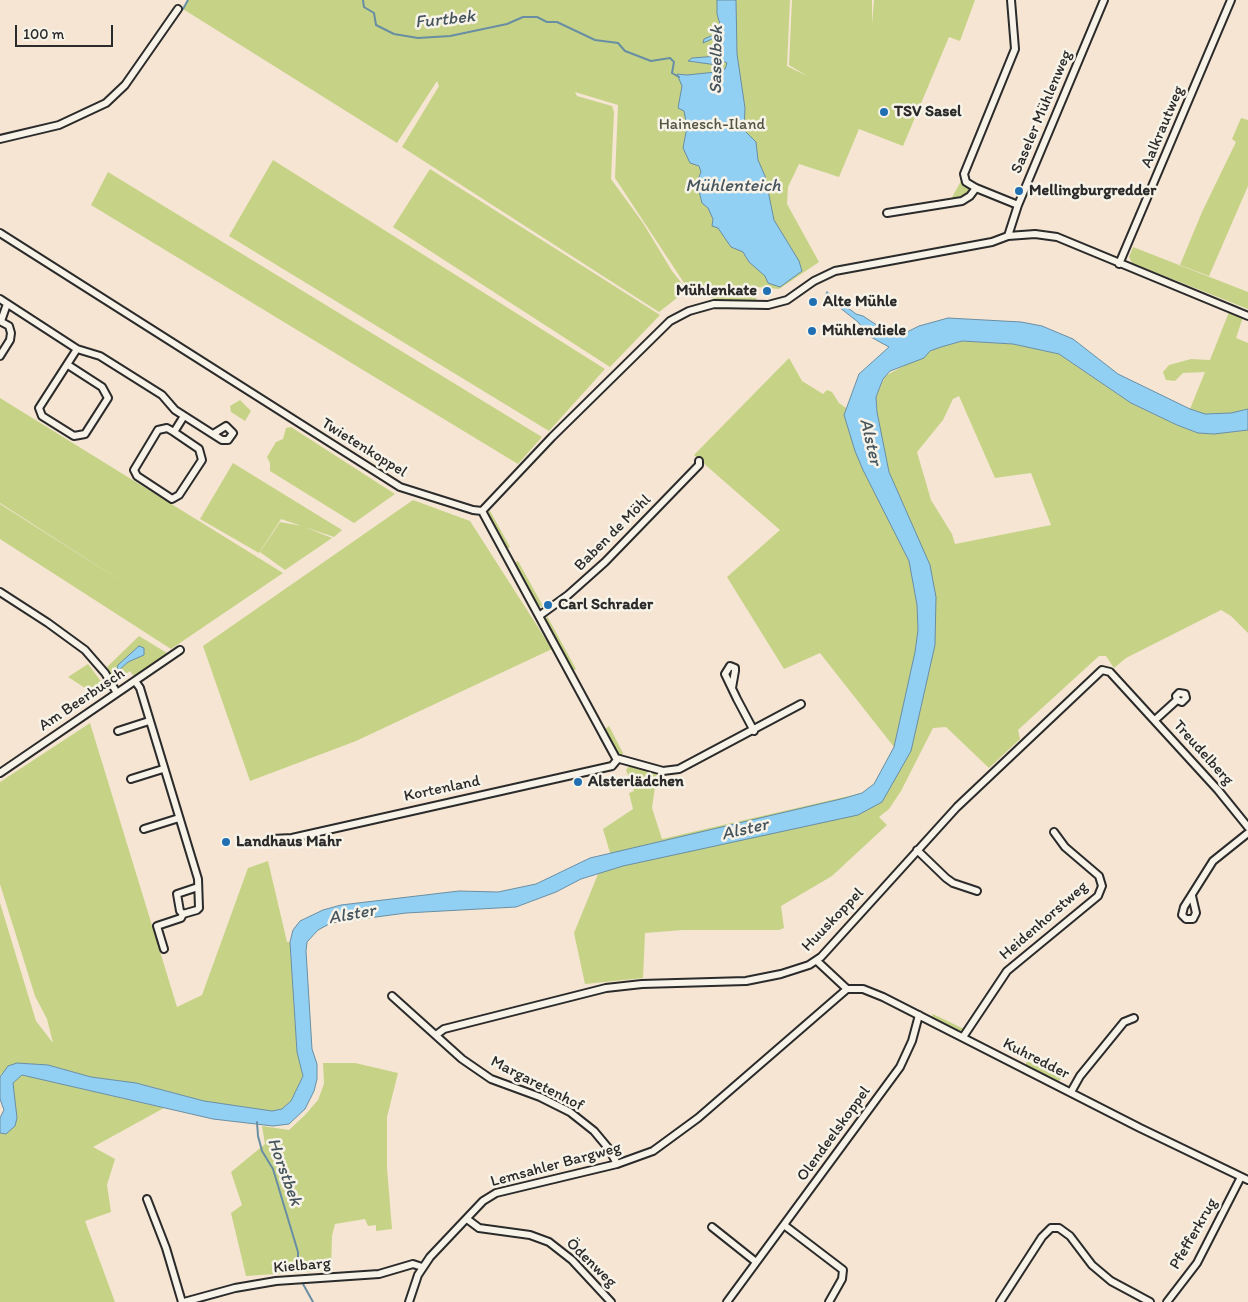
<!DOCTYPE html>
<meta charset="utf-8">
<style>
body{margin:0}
#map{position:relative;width:1248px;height:1302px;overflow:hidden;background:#f5e5d2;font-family:Itim,sans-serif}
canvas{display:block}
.scale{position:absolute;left:15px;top:25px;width:98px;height:22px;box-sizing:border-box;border:2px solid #2b2b2b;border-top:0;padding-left:6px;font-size:15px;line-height:18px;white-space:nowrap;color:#2b2b2b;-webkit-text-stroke:4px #f7f3e8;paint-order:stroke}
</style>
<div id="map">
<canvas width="1248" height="1302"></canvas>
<div class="scale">100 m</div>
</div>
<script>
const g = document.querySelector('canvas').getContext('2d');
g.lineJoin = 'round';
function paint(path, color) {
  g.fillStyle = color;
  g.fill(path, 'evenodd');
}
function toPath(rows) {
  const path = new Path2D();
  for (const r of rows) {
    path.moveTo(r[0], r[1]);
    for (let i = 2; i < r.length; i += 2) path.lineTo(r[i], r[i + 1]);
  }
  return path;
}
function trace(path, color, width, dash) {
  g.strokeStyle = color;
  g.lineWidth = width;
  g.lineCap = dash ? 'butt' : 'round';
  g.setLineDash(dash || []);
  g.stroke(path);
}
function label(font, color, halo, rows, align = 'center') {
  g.font = font + ' Itim,sans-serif';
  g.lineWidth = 5;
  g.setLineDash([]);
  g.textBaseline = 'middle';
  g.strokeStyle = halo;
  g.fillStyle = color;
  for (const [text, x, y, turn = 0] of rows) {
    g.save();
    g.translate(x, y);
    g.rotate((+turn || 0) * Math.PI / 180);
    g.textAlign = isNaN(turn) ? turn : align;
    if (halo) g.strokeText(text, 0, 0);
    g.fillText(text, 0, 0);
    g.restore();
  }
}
paint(toPath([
 [188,0,790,0,787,66,807,76,789,65,792,0,872,0,872,24,874,0,975,0,960,41,949,37,903,146,859,129,839,177,799,164,788,187,787,204,819,262,779,289,757,287,756,302,716,299,690,292,615,178,618,105,575,92,577,96,612,106,614,112,611,179,643,223,672,271,687,290,659,312,402,147,439,86,437,81,397,143,183,9],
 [1241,118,1248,120,1248,186,1209,276,1180,265,1202,212,1236,142,1232,139],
 [273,160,605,369,549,431,229,236],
 [430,169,660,315,610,367,393,227],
 [108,172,542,437,518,464,91,205],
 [961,181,968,187,969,194,962,199,950,201],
 [1133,247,1248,292,1248,309,1132,263,1129,257],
 [1229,312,1243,317,1236,338,1248,343,1248,409,1231,413,1205,414,1190,409,1205,372,1183,373,1175,381,1166,380,1163,372,1169,365,1191,359,1210,360],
 [962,341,1013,344,1059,354,1131,403,1177,425,1198,433,1214,434,1248,430,1248,633,1231,616,1221,610,1126,658,1114,668,1106,656,1099,656,1018,730,1020,739,989,768,946,727,933,728,901,791,889,809,879,817,887,825,832,876,781,906,784,928,779,930,683,930,645,933,643,978,585,984,574,933,598,874,610,853,603,829,633,809,629,793,634,791,626,770,630,765,657,772,652,808,662,839,862,793,874,784,894,747,820,653,784,669,727,577,780,530,694,455,789,358,802,381,823,394,827,390,832,392,839,403,846,408,877,412,876,397,885,376,941,346],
 [959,396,995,478,1031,473,1051,525,955,544,952,534,931,500,917,452,943,420,953,399],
 [0,398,283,573,171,649,0,539,0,504,126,584,0,503],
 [240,400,251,411,245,421,231,412,230,406],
 [291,427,395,494,354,523,270,471,270,463,267,457,276,442,283,439,286,428],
 [233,463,342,530,334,537,281,519,259,553,200,519],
 [413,500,470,521,552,649,356,741,250,781,203,646],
 [489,509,510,547,506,549,489,516],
 [280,522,302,526,332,538,285,570,260,552],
 [518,561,544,608,535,604,514,563],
 [547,616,576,669,573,671,545,622],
 [139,636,167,653,135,678,130,671,115,681,107,667],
 [88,664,106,688,96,695,68,677],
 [90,723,177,1007,202,995,248,868,268,861,287,942,290,942,297,1052,303,1076,291,1101,282,1109,272,1111,204,1101,136,1083,91,1077,48,1065,2,1073,0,1077,0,903,36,1021,53,1043,47,1019,35,996,0,884,0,782],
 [609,726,623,753,622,756,617,754,604,730],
 [933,1014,964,1029,957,1032,931,1018],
 [1027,1061,1061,1078,1058,1083,1025,1066],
 [323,1063,355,1063,398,1073,387,1117,387,1168,392,1229,376,1231,376,1225,368,1226,365,1219,335,1224,332,1236,331,1270,246,1276,231,1213,242,1205,231,1172,265,1144,262,1126,289,1130,305,1115,318,1100,324,1084],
 [22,1075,164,1108,93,1147,115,1159,107,1185,111,1212,85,1221,115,1302,0,1302,0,1133,6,1134,13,1082]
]), '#c6d387');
const water = toPath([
 [717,0,736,0,737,54,745,108,744,130,756,142,758,160,765,176,774,220,799,261,802,271,780,287,768,283,765,276,749,262,743,252,731,247,718,228,712,226,713,219,708,208,702,203,699,191,697,182,701,172,699,166,690,163,683,148,687,127,684,111,678,108,682,86,677,74,687,75,716,72,725,69,727,63,723,61,717,65,688,61,692,58,718,56,719,43,712,39,703,43,704,39,711,36,720,38,722,31,717,14,717,0],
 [827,292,856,314,863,316,892,335,901,335,919,326,948,318,1021,322,1042,326,1073,339,1118,374,1190,409,1205,414,1231,413,1248,409,1248,430,1214,434,1198,433,1177,425,1131,403,1059,354,1013,344,962,341,941,347,930,351,924,358,890,371,883,379,876,397,877,412,889,472,930,565,936,597,935,645,911,751,882,802,858,815,623,866,581,879,556,892,516,907,406,913,331,923,318,930,307,942,306,951,312,1049,317,1064,317,1079,314,1091,305,1109,289,1124,273,1126,213,1119,22,1075,13,1083,17,1118,15,1126,6,1134,0,1133,0,1118,4,1110,0,1099,0,1077,8,1066,17,1063,48,1065,91,1077,136,1083,204,1101,272,1111,282,1109,291,1101,303,1076,297,1052,290,942,293,930,300,921,323,910,341,905,459,891,498,892,536,884,590,858,845,798,862,793,874,784,894,747,915,652,918,630,917,605,909,561,863,470,855,451,844,415,859,374,889,347,869,336,858,322,825,296,827,292],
 [139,646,144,648,144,655,128,662,119,670,117,669,118,665,139,646]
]);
paint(water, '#92d0f3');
trace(water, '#698ea3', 1);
trace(toPath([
 [363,0,364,7,374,13,376,25,394,34,418,38,450,36,507,24,523,17,537,17,547,22,557,22,595,40,618,43,625,51,651,61,670,58,674,62,672,73,679,77],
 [183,9,188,0],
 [586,710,596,728],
 [600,737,610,755],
 [257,1122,258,1136,262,1151,273,1169,298,1252,298,1264],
 [303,1284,313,1302]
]), '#698ea3', 2);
const minor = toPath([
 [1011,0,1015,49,964,174,966,182,976,188,1018,205],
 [0,139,59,125,106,103,125,85,178,9],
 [887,213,962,201,970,196,976,188],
 [0,233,400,487,473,510,482,511,617,760,612,766,292,838,272,839],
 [1008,236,1018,205,1104,0],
 [1119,264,1231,0],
 [0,299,77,349,100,356,162,395,175,410,222,440,228,440,233,433,226,426,213,434],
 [0,321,9,326,11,333,10,340,0,356],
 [1,321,7,304],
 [68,365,102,387,108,398,85,434,74,436,42,416,39,408,77,349],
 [174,432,199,449,202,460,179,495,172,499,137,476,134,470,158,430,167,428,174,432,184,416],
 [482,511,552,437,670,321,689,311,714,304,768,305,787,300,814,281,835,271,992,242,1008,236,1035,234,1057,237,1248,316],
 [0,592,48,623,85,650,105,673,117,693],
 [539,616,568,595,605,562,699,465,699,461],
 [135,681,140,688,198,879,199,908,197,910,183,914,181,918,157,926,164,949],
 [732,688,735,671,735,668,730,666,725,674,737,699,754,731],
 [1155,720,1177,700,1182,702,1186,698,1185,694,1179,693,1176,696,1177,700],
 [118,731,149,721],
 [616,758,663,771,679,769,801,704],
 [0,773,180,650],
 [131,779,163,769],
 [144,829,179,818],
 [917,850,946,878,953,883,977,891],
 [1192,896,1196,913,1193,919,1186,919,1182,915,1184,907,1213,861,1248,833],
 [183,914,180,911,177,894,198,887],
 [817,961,847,989,863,989,883,997,1140,1128,1248,1180],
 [392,996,462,1059,491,1079,540,1097,570,1112,594,1131,609,1149,617,1164],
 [436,1035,444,1029,606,988,642,984,746,981,781,974,809,965,821,957,957,807,1102,670,1110,672,1218,790,1248,827],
 [963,1037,1007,971,1098,896,1102,886,1099,876,1065,847,1054,832],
 [1071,1092,1080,1076,1124,1022,1134,1018],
 [147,1199,166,1248,182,1302],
 [467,1219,479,1228,530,1235,549,1242,572,1260,611,1302],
 [784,1225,843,1270,842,1279,829,1302],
 [712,1227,756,1262],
 [184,1302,235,1288,276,1281,379,1274,413,1264,422,1267],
 [409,1302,418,1275,430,1257,483,1201,496,1193,617,1164,653,1151,698,1118,847,989],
 [727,1302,900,1067,912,1041,919,1015],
 [1000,1302,1042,1237,1051,1228,1059,1228,1070,1236,1092,1265,1111,1281,1150,1302],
 [1167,1302,1197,1263,1241,1177]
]);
trace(minor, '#2b2b2b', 10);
trace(minor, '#f7f3e8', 6);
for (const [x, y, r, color] of [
 [884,112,5,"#1f6fb2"],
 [1019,191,5,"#1f6fb2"],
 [767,291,5,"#1f6fb2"],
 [813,302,5,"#1f6fb2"],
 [812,331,5,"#1f6fb2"],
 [548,605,5,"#1f6fb2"],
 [578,782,5,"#1f6fb2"],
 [226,842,5,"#1f6fb2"]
]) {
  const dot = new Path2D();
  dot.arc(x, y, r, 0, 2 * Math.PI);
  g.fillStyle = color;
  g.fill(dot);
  trace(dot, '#f7f3e8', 2);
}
label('bold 16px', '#2b2b2b', '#f7f3e8', [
 ["TSV Sasel",894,112],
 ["Mellingburgredder",1029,191],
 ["Mühlenkate",757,291,"right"],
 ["Alte Mühle",823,302],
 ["Mühlendiele",822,331],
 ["Carl Schrader",558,605],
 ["Alsterlädchen",588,782],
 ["Landhaus Mahr",236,842]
], 'left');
label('16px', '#2b2b2b', '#f7f3e8', [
 ["Saseler Mühlenweg",1042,112,-67],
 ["Aalkrautweg",1163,127,-67],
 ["Twietenkoppel",364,448,32],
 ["Baben de Möhl",613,533,-45],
 ["Am Beerbusch",82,700,-34],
 ["Treudelberg",1203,753,48],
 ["Kortenland",442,789,-12],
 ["Huuskoppel",833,920,-46],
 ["Heidenhorstweg",1044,921,-41],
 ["Kuhredder",1036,1059,27],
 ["Margaretenhof",537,1084,27],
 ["Olendeelskoppel",834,1134,-54],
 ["Lemsahler Bargweg",556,1165,-15],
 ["Pfefferkrug",1194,1234,-60],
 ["Ödenweg",591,1263,44],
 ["Kielbarg",302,1266,-5]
]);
label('16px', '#525542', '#f7f3e8', [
 ["Hainesch-Iland",712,125]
]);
label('italic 18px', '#45545d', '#f7f3e8', [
 ["Furtbek",445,20,-6],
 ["Saselbek",717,60,-89],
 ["Mühlenteich",733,186],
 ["Alster",870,442,77],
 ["Alster",745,830,-13],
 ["Alster",352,915,-10],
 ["Horstbek",284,1172,70]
]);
</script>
